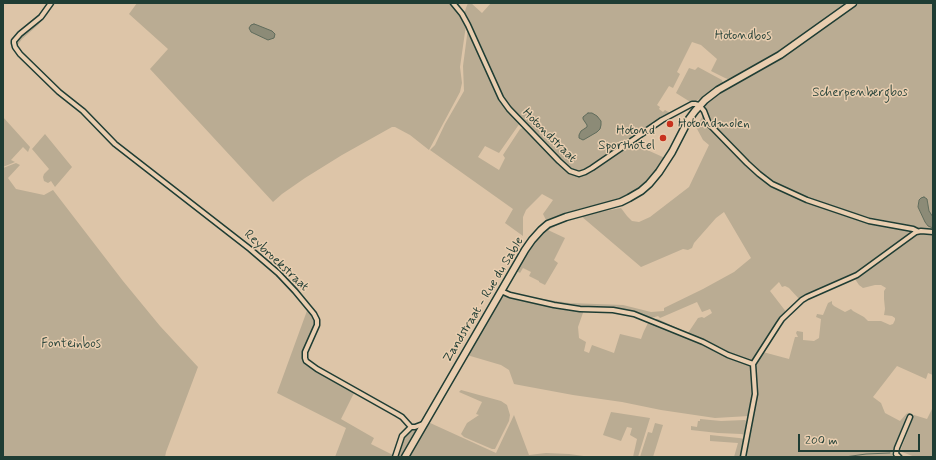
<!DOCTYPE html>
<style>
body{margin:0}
#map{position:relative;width:936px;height:460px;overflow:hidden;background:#ddc5a8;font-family:Mynerve,sans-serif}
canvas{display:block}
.frame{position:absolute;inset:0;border:4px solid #1f3d34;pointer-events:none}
.scale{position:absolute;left:798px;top:434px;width:122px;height:18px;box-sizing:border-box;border:2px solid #1f3d34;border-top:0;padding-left:5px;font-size:12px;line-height:14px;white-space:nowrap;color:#1f3d34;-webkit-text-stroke:3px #e9ceb0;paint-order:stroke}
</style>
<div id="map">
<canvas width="936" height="460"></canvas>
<div class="frame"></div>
<div class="scale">200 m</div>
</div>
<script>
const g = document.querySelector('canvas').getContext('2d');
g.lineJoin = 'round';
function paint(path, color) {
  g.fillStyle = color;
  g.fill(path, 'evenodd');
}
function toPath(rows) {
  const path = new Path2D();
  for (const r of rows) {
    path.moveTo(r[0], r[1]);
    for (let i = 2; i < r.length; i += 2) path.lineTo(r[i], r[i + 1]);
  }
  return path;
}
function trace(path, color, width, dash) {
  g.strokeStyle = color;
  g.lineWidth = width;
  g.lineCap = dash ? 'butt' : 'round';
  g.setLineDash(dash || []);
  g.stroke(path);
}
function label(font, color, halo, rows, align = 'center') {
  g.font = font + ' Mynerve,sans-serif';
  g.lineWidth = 3;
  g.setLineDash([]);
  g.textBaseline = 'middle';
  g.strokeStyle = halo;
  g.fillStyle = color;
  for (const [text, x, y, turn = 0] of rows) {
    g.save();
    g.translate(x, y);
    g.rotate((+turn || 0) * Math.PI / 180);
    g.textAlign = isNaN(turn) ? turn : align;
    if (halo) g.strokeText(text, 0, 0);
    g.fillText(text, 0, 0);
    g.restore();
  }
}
paint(toPath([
 [47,3,55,3,47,15,38,25,22,39,17,46,16,44,17,40,19,37,16,33,39,14,44,8],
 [137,3,451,3,464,20,466,25,460,67,462,83,460,92,429,150,410,135,395,127,392,127,342,155,305,178,282,194,273,202,150,69,168,49,129,14],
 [468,3,471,3,482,13,491,3,848,3,784,49,744,72,728,79,725,78,711,71,717,59,701,45,692,42,677,72,680,74,673,88,669,86,657,105,660,107,659,109,663,112,665,110,670,113,593,166,581,172,577,172,570,169,566,165,510,107,505,100,469,22,464,14,466,8],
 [859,3,933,3,933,217,929,211,927,199,919,200,918,201,918,207,925,222,928,226,933,228,933,231,913,228,899,223,868,217,825,204,860,218,860,221,913,229,914,232,852,277,830,286,813,291,800,300,789,288,785,286,782,287,779,282,770,291,787,313,754,359,751,360,743,359,751,366,754,390,749,416,715,418,661,410,622,402,573,395,519,385,514,384,509,370,501,365,467,355,503,294,584,310,578,327,579,338,586,342,584,351,589,353,592,345,614,353,620,334,641,339,644,331,649,321,654,321,656,319,658,319,688,333,698,318,702,317,704,318,712,313,710,309,702,312,697,302,660,318,658,316,651,318,559,304,536,299,537,298,569,303,623,305,651,312,664,311,664,308,703,289,734,272,751,258,724,212,716,218,694,243,692,248,688,250,683,249,641,267,581,216,566,221,548,230,565,238,554,260,558,263,545,285,539,282,539,281,529,276,531,272,523,268,520,273,516,271,532,244,546,230,557,223,574,217,621,208,627,216,632,221,639,222,650,217,689,187,709,145,703,140,696,127,704,114,700,109,701,108,719,92,772,63],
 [468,28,500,99,520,123,499,153,485,146,478,157,499,170,505,158,503,155,520,129,525,127,568,171,575,176,587,173,638,139,645,149,665,158,654,175,641,187,626,196,605,203,586,207,563,214,546,220,543,214,553,200,542,194,526,210,523,217,523,236,505,223,513,209,430,150,435,145,445,124,464,91,463,66],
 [698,67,722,80,723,83,703,97,692,103,676,93,689,68,695,70],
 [3,117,30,147,28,152,23,147,11,160,15,162,3,167],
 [45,134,72,167,55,187,51,181,48,183,44,181,43,177,44,174,49,169,32,149],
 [16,163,20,165,8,178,16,189,44,195,53,190,123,281,160,326,198,367,166,452,165,457,3,457,3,168],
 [917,232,933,233,933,375,928,373,926,379,897,366,873,397,881,403,885,413,900,421,908,412,892,453,893,457,745,457,756,393,756,364,763,352,789,359,795,337,798,337,796,333,797,331,803,332,803,340,814,341,819,338,821,319,816,317,817,314,823,315,828,303,832,301,832,304,834,306,845,312,851,309,853,311,864,317,868,321,881,321,890,325,893,324,895,320,895,318,892,316,884,315,885,309,884,299,884,291,886,288,881,285,875,285,863,288,859,285,855,279],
 [308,308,315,319,315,322,303,353,303,356,304,360,355,391,341,419,374,438,371,444,393,455,392,457,335,457,346,428,277,393],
 [461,390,501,401,507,405,510,415,509,421,495,449,492,449,464,437,461,434,467,423,479,415,476,414,482,402,459,392],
 [933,407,933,457,915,457,902,452,901,449,914,415,927,419],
 [611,412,650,418,638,457,633,457,637,439,630,435,632,428,627,427,621,441,603,435],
 [514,415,529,455,546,453,569,454,591,457,408,457,428,422,496,453],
 [700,419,721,421,745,420,748,423,746,435,741,434,718,433,691,430,691,426,697,427,698,421,700,421],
 [655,423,663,425,653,457,640,457,648,432,652,433],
 [411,429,416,429,400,457,396,457,403,436],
 [710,435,739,438,745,439,742,457,734,457,738,443,710,441]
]), '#baac93');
const water = toPath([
 [254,24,257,25,272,31,275,34,274,38,268,40,251,32,249,28,251,25,254,24],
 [588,113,592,113,597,116,601,121,601,125,600,129,597,132,585,139,583,140,579,138,579,135,581,131,587,127,587,125,583,119,583,117,588,113],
 [924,197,927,199,929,211,933,217,933,228,928,226,925,222,918,207,919,200,921,198,924,197]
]);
paint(water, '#8c8b77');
trace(water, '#606c5c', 1);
trace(toPath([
 [900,455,904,457],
 [845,457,866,454,890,453]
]), '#606c5c', 1);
const street = toPath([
 [51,3,41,17,20,34,14,41,14,43,15,47,20,54,59,92,83,111,115,144,250,249,278,273,295,291,314,314,317,320,317,325,305,352,305,358,306,361,317,369,397,414,402,417,411,427,415,427,423,424],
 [453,3,462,14,468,25,501,98,509,109,559,161,570,171,579,174,585,172,592,168,662,120,692,104,695,104,699,105,704,111,709,124,747,163,759,174,772,184,807,200,869,221,913,229,917,231],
 [501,291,510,295,554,305,580,309,613,310,634,314,703,342,728,355,753,364],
 [395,457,402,436,411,427],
 [743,457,755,394,753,364,778,325,782,319,802,300,807,297,857,275,916,232,921,231,933,232],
 [899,457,896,454,897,448,910,417]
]);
const secondary = toPath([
 [405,457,525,250,532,240,541,230,548,224,566,217,621,202,629,198,641,191,649,184,659,172,672,152,689,119,695,111,705,100,718,90,780,55,853,3]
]);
trace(street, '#1f3d34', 7);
trace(secondary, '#1f3d34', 9);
trace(street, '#e9ceb0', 4);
trace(secondary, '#e9ceb0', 6);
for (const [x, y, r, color] of [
 [670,124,4,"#c8321e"],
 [663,138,4,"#c8321e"]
]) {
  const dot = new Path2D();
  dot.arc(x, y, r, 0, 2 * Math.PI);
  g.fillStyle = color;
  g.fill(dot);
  trace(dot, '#e9ceb0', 1.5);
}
label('13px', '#2e483e', '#e9ceb0', [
 ["Hotondbos",743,36],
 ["Scherpenbergbos",860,93],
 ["Fonteinbos",71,344]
]);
label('13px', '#1f3d34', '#e9ceb0', [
 ["Hotondmolen",678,124],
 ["Hotond",655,131,"right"],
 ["Sporthotel",655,146,"right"]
], 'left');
label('13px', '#1f3d34', '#e9ceb0', [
 ["Hotondstraat",549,136,45],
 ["Reybroekstraat",276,261,43],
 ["Zandstraat - Rue du Sable",484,300,-59]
]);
</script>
